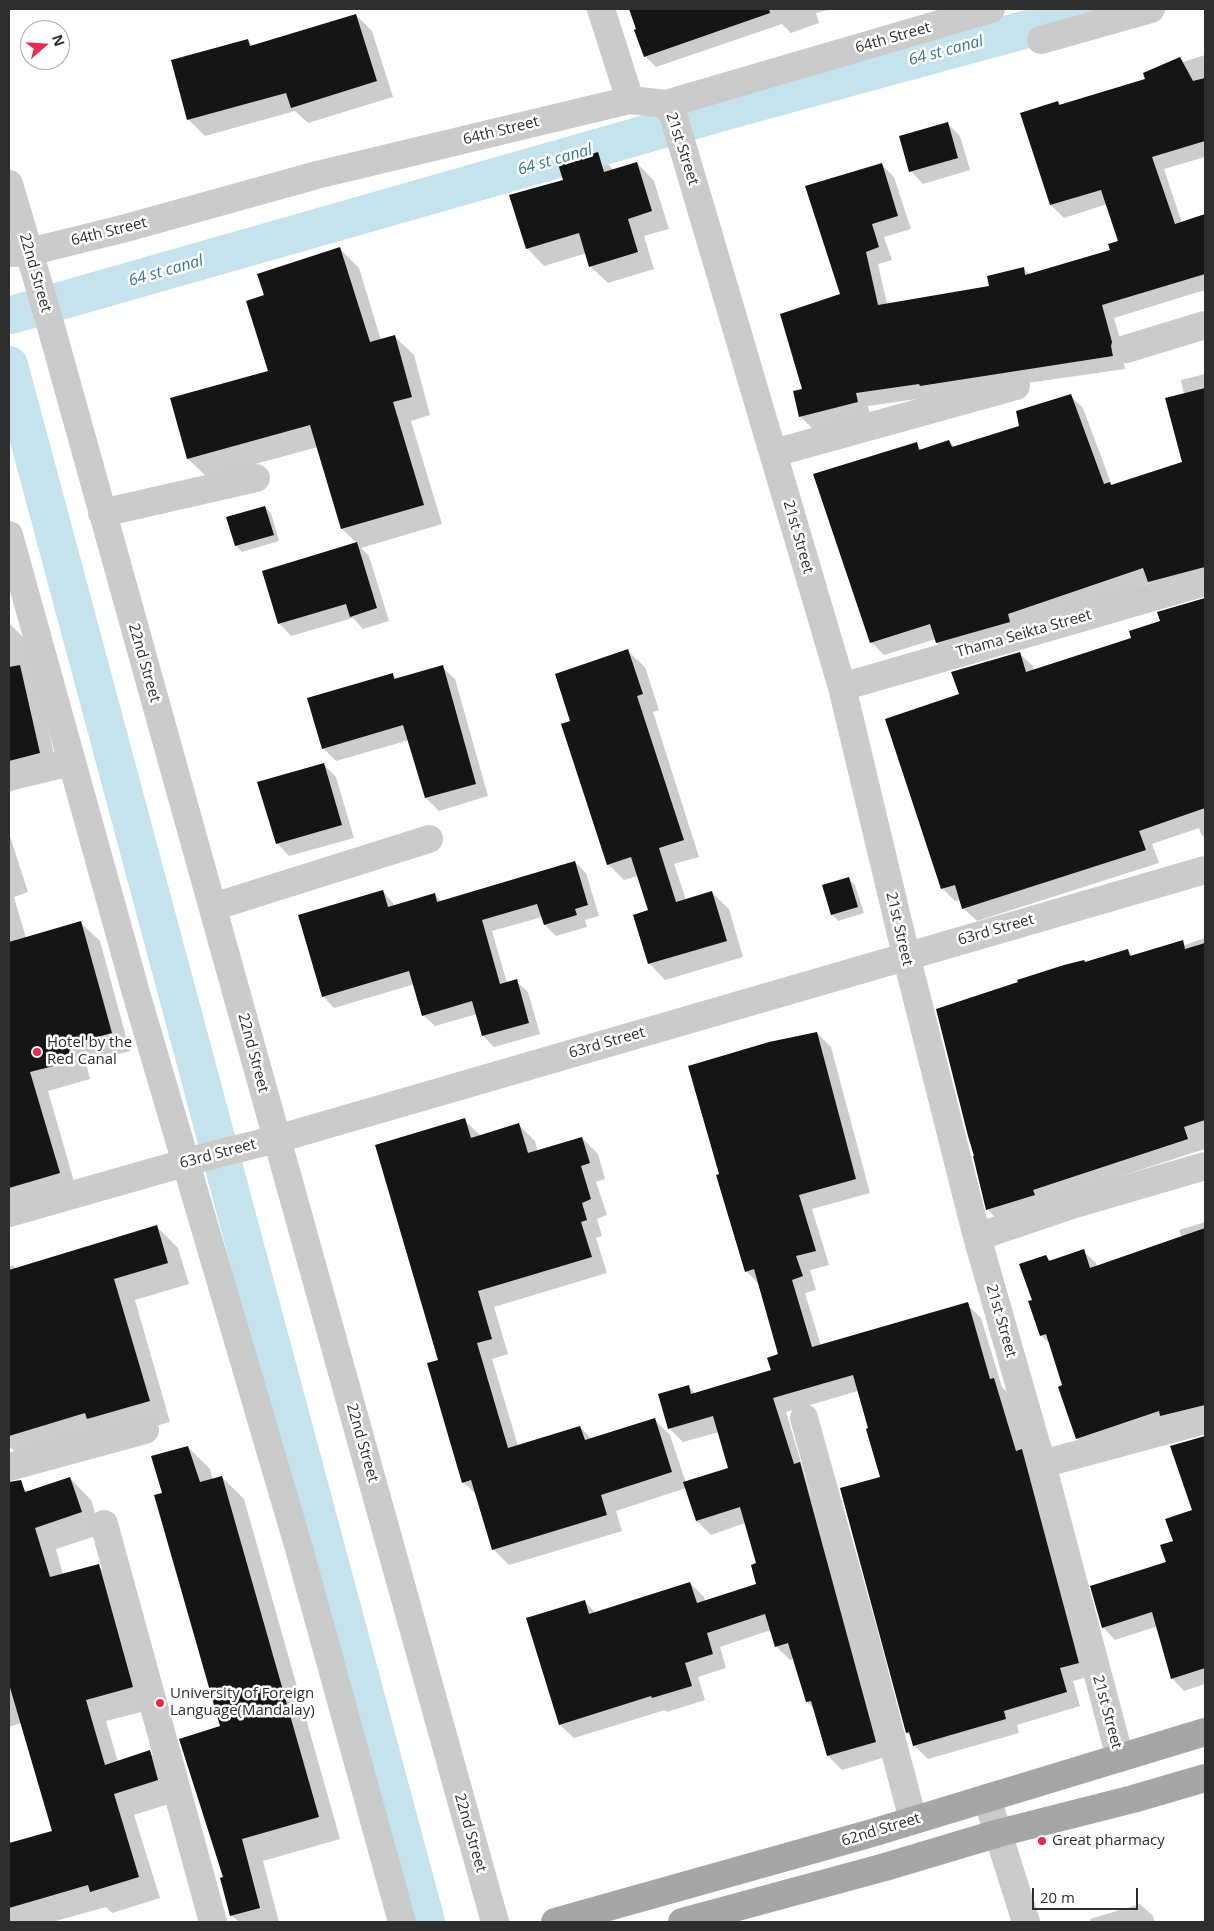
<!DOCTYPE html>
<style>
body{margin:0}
#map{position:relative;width:1214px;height:1931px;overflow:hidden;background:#fff;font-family:"Open Sans",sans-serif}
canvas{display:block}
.frame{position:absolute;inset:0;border:10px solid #2e2e2e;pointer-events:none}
.north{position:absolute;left:20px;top:20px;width:50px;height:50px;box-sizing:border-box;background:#fff;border:1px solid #ababab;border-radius:50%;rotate:71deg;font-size:14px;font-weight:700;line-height:20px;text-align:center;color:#2e2e2e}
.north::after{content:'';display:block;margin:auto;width:18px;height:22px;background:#ef264d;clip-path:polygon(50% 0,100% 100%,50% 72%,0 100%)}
.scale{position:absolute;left:1032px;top:1888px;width:106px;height:22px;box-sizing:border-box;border:2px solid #2e2e2e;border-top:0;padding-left:6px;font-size:15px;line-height:18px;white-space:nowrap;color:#2e2e2e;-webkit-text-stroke:4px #fff;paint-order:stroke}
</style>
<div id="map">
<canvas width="1214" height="1931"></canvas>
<div class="frame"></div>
<div class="north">N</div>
<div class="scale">20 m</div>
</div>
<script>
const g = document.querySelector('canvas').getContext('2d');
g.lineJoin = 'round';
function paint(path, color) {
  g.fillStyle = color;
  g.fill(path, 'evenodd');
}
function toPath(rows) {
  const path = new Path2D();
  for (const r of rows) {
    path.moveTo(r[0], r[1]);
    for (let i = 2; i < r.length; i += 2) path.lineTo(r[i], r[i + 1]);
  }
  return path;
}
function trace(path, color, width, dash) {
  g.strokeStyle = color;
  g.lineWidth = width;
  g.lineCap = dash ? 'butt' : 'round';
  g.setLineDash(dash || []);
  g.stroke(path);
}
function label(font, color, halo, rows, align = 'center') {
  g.font = font + ' "Open Sans",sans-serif';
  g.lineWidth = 5;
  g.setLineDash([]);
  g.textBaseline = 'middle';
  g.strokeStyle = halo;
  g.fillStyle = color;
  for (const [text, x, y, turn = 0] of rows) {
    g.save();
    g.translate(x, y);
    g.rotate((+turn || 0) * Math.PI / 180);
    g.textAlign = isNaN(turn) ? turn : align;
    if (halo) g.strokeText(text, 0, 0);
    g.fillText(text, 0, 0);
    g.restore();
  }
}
paint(toPath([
 [631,9,831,9,816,13,819,23,791,33,782,24,656,67,645,56],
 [356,15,372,31,393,97,308,123,295,111,205,136,188,119,247,40,253,46],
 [1205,55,1205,157,1164,169,1182,223,1205,216,1205,290,1114,318,1125,356,1123,359,1125,369,868,406,870,415,813,429,800,416,804,390,842,295,881,164,894,177,911,229,884,237,892,260,878,264,887,304,990,287,1024,269,1030,275,1112,251,1119,242,1107,204,1064,218,1051,205,1022,114,1058,102,1062,106,1147,79,1180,59,1183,62],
 [947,123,960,136,970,170,923,184,911,171],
 [597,154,614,170,637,163,654,181,669,229,644,236,654,269,608,283,590,266,587,253,544,266,527,248],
 [340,249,359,268,381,340,395,337,414,355,430,415,411,421,442,524,361,548,369,556,389,621,363,629,353,618,291,636,279,623,357,543,342,529,318,447,207,477,188,459,269,371,265,295],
 [1205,374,1205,582,1162,595,1150,583,1020,627,950,656,937,643,936,639,884,655,871,642,916,444,922,450,949,441,955,447,1020,427,1070,395,1083,408,1112,486,1183,463,1184,394,1181,380],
 [265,507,271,513,279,541,242,552,236,546,228,518],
 [1205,600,1205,838,1201,834,1199,828,1152,844,1159,863,977,921,963,908,961,900,955,901,942,888,960,695,1019,653,1033,666,1034,671,1132,639,1161,622,1159,613],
 [9,623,26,640,41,695,58,772,16,784,13,791,9,792],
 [628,651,645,667,659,710,653,712,699,857,674,864,686,900,712,893,729,909,743,957,665,980,649,963,650,911,638,876,624,880,608,864,571,722],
 [442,667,455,679,488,796,439,811,426,798,409,740,336,761,323,748,392,675,397,679],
 [323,764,336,777,354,838,289,856,277,843],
 [9,833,28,892,14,897,26,938,81,923,100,941,130,1051,86,1063,90,1079,48,1091,77,1192,9,1208],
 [575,862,586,873,599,916,585,920,587,927,556,936,545,925,542,917,492,931,507,983,516,981,528,992,540,1034,494,1047,483,1036,477,1014,435,1026,423,1015,415,984,334,1008,323,996,383,891,395,906,434,894,442,902],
 [849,879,855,885,864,913,838,921,832,914],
 [1205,938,1205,1149,1118,1177,1118,1179,1000,1222,988,1210,974,1157,1085,963,1128,951,1133,956,1182,942,1185,945],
 [817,1033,831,1047,870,1193,812,1209,829,1265,810,1270,816,1290,805,1293,821,1346,967,1304,981,1318,1002,1387,1008,1393,1092,1676,1073,1681,1080,1706,1017,1725,1019,1733,928,1759,914,1745,912,1737,907,1733,882,1477,870,1429,858,1391,786,1412,889,1756,842,1770,828,1756,815,1710,807,1702,794,1659,790,1660,776,1646,771,1630,720,1647,726,1668,698,1677,705,1700,667,1712,665,1710,574,1738,560,1725,585,1602,596,1613,690,1583,704,1597,705,1602,758,1585,757,1564,745,1523,711,1535,697,1521,686,1488,616,1511,622,1531,509,1565,493,1549,477,1495,463,1482,440,1361,464,1120,481,1136,519,1125,535,1141,538,1152,582,1138,598,1154,605,1179,596,1182,607,1215,597,1219,602,1236,596,1238,607,1273,494,1307,508,1354,492,1359,518,1446,580,1427,592,1439,654,1419,670,1435,686,1483,730,1468,719,1432,683,1442,669,1428,689,1387,696,1394,772,1371,780,1355,760,1285,746,1271,721,1174],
 [1205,1222,1205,1419,1089,1450,1077,1438,1064,1386,1050,1344,1041,1335,1033,1301,1046,1256,1052,1262,1083,1251,1096,1263,1097,1267,1182,1238,1179,1230],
 [157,1227,178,1248,189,1284,135,1300,170,1422,109,1439,22,1459,9,1446,9,1267,13,1265,16,1269],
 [1205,1437,1205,1684,1184,1691,1172,1678,1158,1626,1115,1640,1103,1627,1168,1563,1174,1542,1193,1511,1172,1446],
 [188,1447,210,1469,213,1480,222,1477,244,1499,340,1839,263,1861,279,1922,239,1922,231,1915,225,1878,222,1727,164,1494],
 [70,1478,91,1500,102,1534,56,1549,63,1575,98,1566,120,1587,153,1709,106,1721,118,1762,149,1752,171,1773,178,1801,134,1815,160,1898,112,1913,106,1907,52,1922,9,1922,9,1844,53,1831,21,1723,9,1727,9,1492,23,1488,27,1492],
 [1140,1904,1153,1916,1155,1922,1091,1922,1090,1919]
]), '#0003');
trace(toPath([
 [11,315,737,108,1101,9],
 [9,365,426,1922]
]), '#c5e3ed', 38);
paint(toPath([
 [629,9,769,9,770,13,644,57,634,30,636,29],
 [356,14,377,81,291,108,286,93,187,120,171,60,248,39,250,46],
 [1180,57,1193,81,1205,78,1205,141,1152,157,1175,224,1205,214,1205,274,1102,305,1112,342,1111,346,1113,356,920,386,919,384,856,393,858,402,799,417,793,391,802,389,780,314,840,294,805,186,882,163,898,216,872,224,879,247,866,252,878,305,989,286,987,276,1024,267,1025,275,1110,250,1108,244,1118,241,1101,190,1050,205,1020,113,1058,101,1059,105,1145,79,1143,73],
 [948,122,958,158,909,172,899,136],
 [598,152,604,172,637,162,652,211,628,219,638,252,589,267,579,233,526,249,509,195,563,180,558,164],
 [340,247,370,342,395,335,412,397,393,402,424,505,341,529,310,425,187,459,170,398,268,371,246,301,264,295,257,274],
 [1205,388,1205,567,1148,582,1143,568,1008,614,1010,622,936,643,930,624,870,643,813,474,917,442,919,450,949,440,952,447,1019,426,1016,411,1071,394,1104,484,1110,482,1111,485,1182,462,1165,398],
 [265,506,274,535,235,546,226,517],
 [357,542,377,608,350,617,346,604,278,624,262,571],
 [1205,598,1205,808,1139,831,1146,850,962,909,955,885,941,889,885,719,959,694,951,672,1020,652,1026,672,1131,638,1129,631,1160,621,1157,612],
 [628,649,643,694,637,696,684,840,659,848,676,902,712,891,727,941,648,964,633,915,648,910,631,857,607,865,561,724,570,721,555,674],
 [20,665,40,753,9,761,9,667],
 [443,665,476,784,425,798,403,725,322,749,307,698,393,673,394,679],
 [324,763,342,825,276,844,257,782],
 [575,861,588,905,575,909,577,915,544,925,537,904,482,920,500,984,517,979,529,1023,482,1036,472,1001,422,1016,409,971,322,997,298,915,383,890,388,907,435,893,437,902],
 [849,877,858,907,831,915,822,885],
 [81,921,112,1033,68,1045,73,1061,30,1072,60,1173,9,1188,9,942],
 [1183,940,1185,949,1205,943,1205,1120,1184,1127,1188,1139,1033,1190,1035,1195,986,1210,973,1156,974,1156,968,1136,936,1009,1018,982,1017,980,1064,965,1084,960,1085,962,1128,949,1130,956],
 [817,1032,856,1179,799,1195,816,1251,796,1256,803,1276,792,1280,812,1347,968,1302,990,1379,994,1378,1016,1451,1022,1449,1079,1663,1060,1668,1067,1692,1004,1711,1006,1719,913,1746,909,1732,906,1733,840,1488,880,1477,866,1429,868,1428,853,1375,773,1398,794,1464,800,1462,876,1742,827,1756,811,1701,806,1702,788,1643,775,1647,765,1614,707,1633,713,1654,685,1663,692,1686,652,1698,651,1696,559,1725,526,1618,585,1600,589,1614,690,1582,697,1603,756,1584,751,1565,756,1563,740,1507,696,1521,683,1482,728,1468,713,1416,668,1429,658,1394,689,1385,691,1394,771,1370,767,1358,778,1354,754,1269,745,1272,716,1175,719,1174,688,1066,769,1042],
 [465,1118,471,1138,519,1123,528,1153,582,1137,590,1163,581,1166,591,1199,582,1203,587,1220,581,1222,592,1257,478,1291,492,1339,477,1343,508,1448,580,1426,585,1440,655,1418,672,1472,601,1495,607,1515,492,1550,471,1480,462,1483,427,1363,438,1360,375,1145],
 [157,1225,168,1263,114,1279,150,1401,87,1419,85,1413,9,1436,9,1270],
 [1205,1228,1205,1405,1160,1416,1159,1411,1076,1439,1058,1387,1062,1385,1046,1334,1040,1336,1028,1301,1032,1300,1019,1264,1046,1255,1049,1261,1084,1249,1090,1268],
 [1205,1436,1205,1668,1171,1679,1152,1612,1102,1628,1090,1586,1166,1562,1160,1545,1173,1541,1165,1519,1192,1510,1170,1446],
 [188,1446,200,1482,222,1476,319,1817,242,1839,260,1908,230,1916,220,1878,223,1877,179,1739,220,1726,154,1495,162,1493,151,1456],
 [70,1477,82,1512,35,1528,50,1577,99,1564,133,1687,86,1700,105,1765,150,1750,158,1780,114,1794,139,1877,90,1892,88,1885,9,1908,9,1843,52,1831,9,1684,9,1482,21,1480,25,1492]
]), '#151515');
trace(toPath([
 [601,9,630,100],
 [1041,40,1151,9],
 [666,104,673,115,684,151,842,687,906,955,977,1237,1042,1464,1120,1758],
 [9,184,48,316,495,1922],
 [9,253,29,252,126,228,317,175,630,100,666,104,991,9],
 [1126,349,1205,325],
 [774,453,1016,386],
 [102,513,256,478],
 [9,535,136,993,298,1545,402,1922],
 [842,687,1205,582],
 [9,777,71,762],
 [213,907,429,839],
 [9,1213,209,1156,277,1139,1205,870],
 [977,1237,1075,1204,1205,1166],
 [804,1418,864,1634,913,1820],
 [1042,1464,1205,1420],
 [9,1467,145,1430],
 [104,1524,213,1922],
 [987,1798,1026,1922]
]), '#cbcbcb', 28);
trace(toPath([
 [555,1922,872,1833,1205,1732],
 [682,1922,885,1867,999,1833,1133,1799,1205,1778]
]), '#a6a6a6', 28);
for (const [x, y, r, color] of [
 [37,1052,5,"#ef264d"],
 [160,1703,5,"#ef264d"],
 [1042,1841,5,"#ef264d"]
]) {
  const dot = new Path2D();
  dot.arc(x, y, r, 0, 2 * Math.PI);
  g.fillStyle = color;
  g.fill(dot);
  trace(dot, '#fff', 2);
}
label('15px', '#2e2e2e', '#fff', [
 ["64th Street",893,38,-16],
 ["64th Street",501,131,-14],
 ["21st Street",682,149,72],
 ["64th Street",109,232,-14],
 ["22nd Street",35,273,74],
 ["21st Street",798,537,74],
 ["Thama Seikta Street",1024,634,-16],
 ["22nd Street",144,663,74],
 ["21st Street",899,929,77],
 ["63rd Street",996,930,-16],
 ["63rd Street",607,1043,-16],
 ["22nd Street",253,1053,75],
 ["63rd Street",218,1154,-15],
 ["21st Street",1001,1321,74],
 ["22nd Street",362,1443,74],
 ["21st Street",1107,1712,75],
 ["62nd Street",881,1830,-17],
 ["22nd Street",470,1833,74]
]);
label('15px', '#2e2e2e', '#fff', [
 ["Hotel by the",47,1043],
 ["Red Canal",47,1060],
 ["University of Foreign",170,1694],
 ["Language(Mandalay)",170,1711],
 ["Great pharmacy",1052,1841]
], 'left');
label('italic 16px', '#377b94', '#fff', [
 ["64 st canal",946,51,-15],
 ["64 st canal",555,160,-16],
 ["64 st canal",166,271,-16]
]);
</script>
